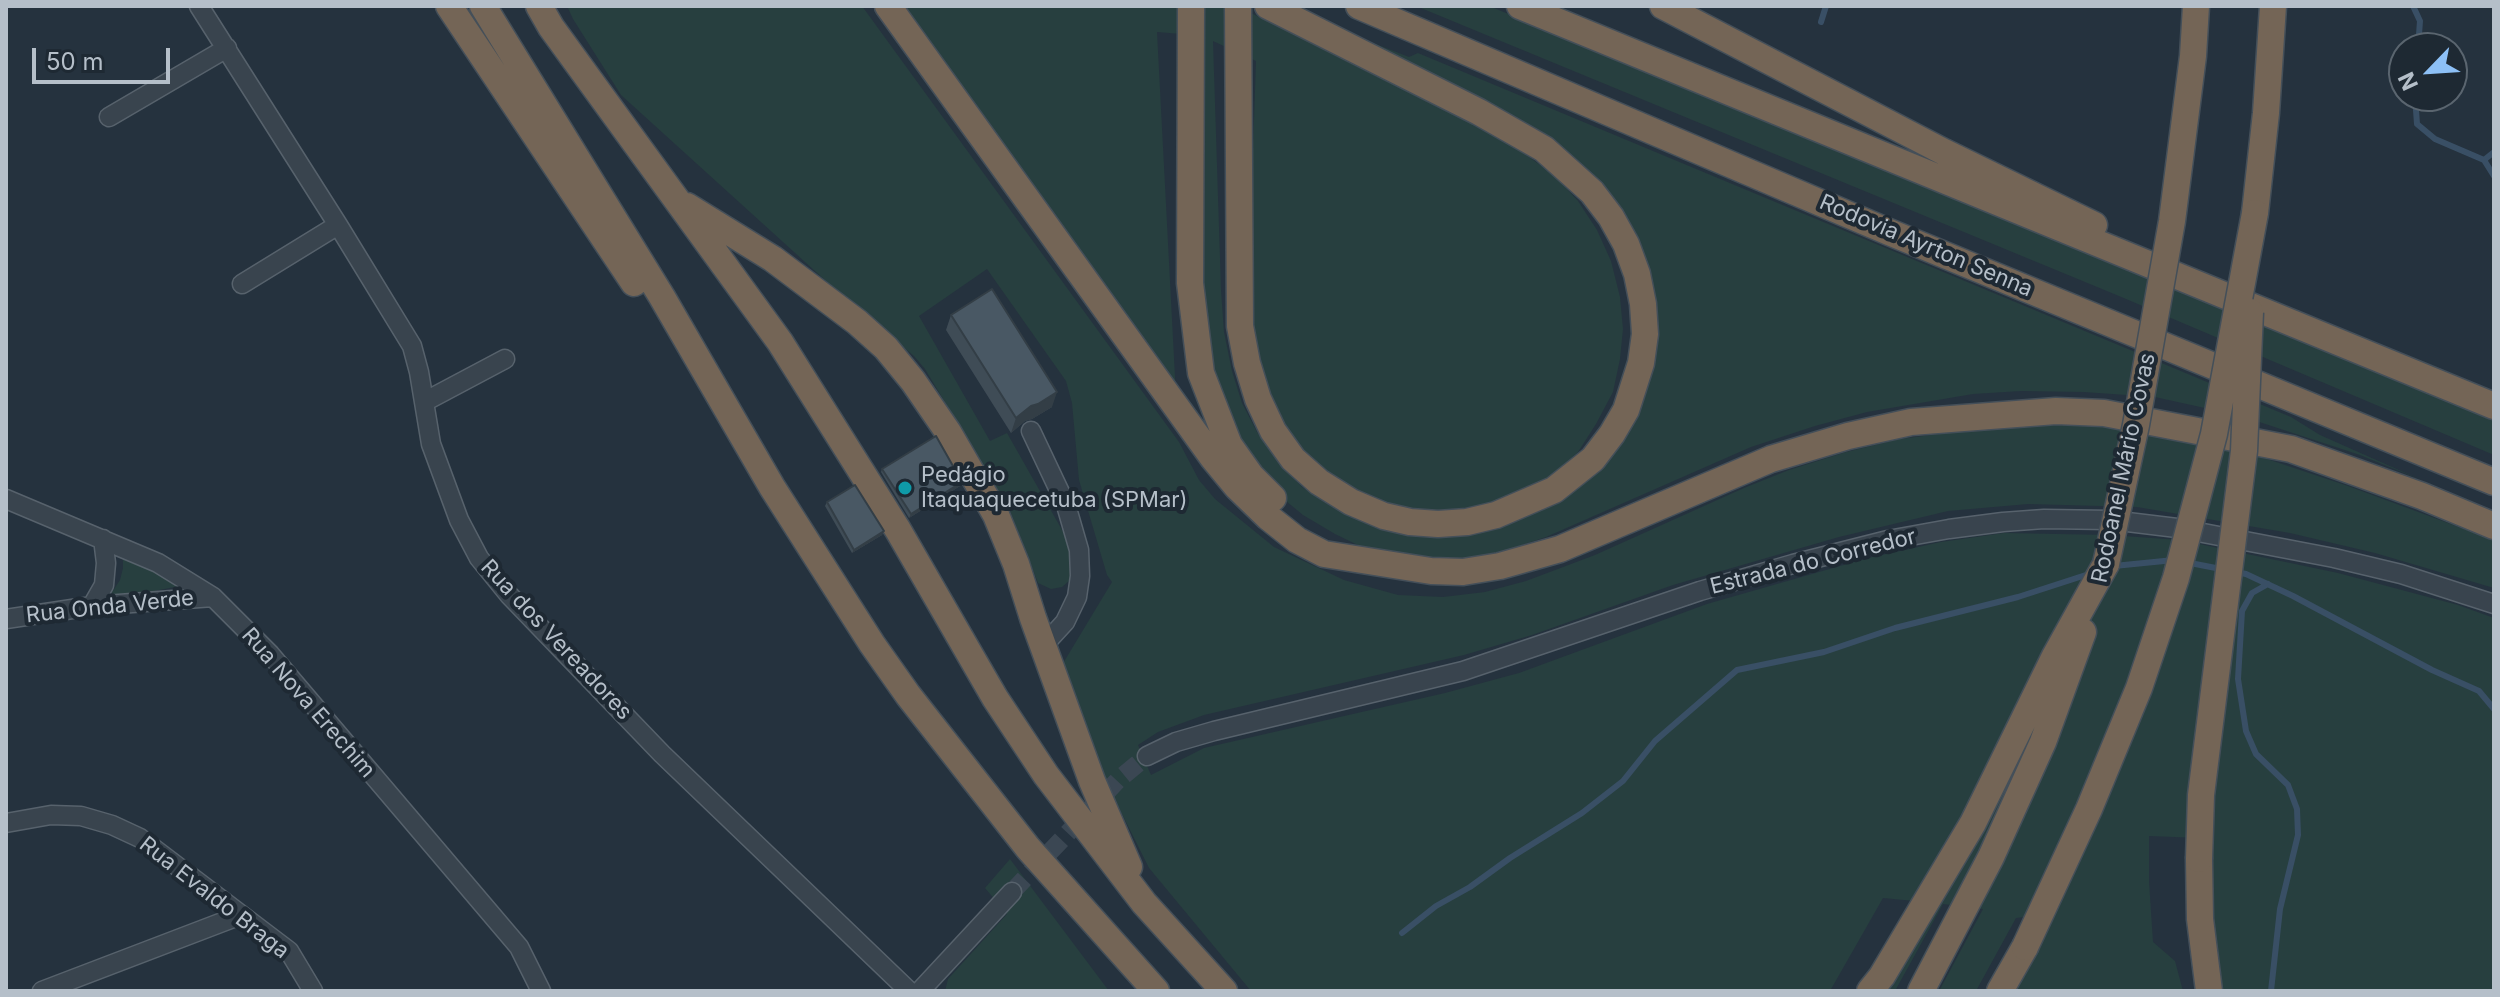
<!DOCTYPE html>
<meta charset="utf-8">
<style>
body{margin:0}
#map{position:relative;width:2500px;height:997px;overflow:hidden;background:#25323e;font-family:Inter,sans-serif}
canvas{display:block}
.frame{position:absolute;inset:0;border:8px solid #b5bfc9;pointer-events:none}
.north{position:absolute;left:2388px;top:32px;width:80px;height:80px;box-sizing:border-box;background:#1e2933;border:2px solid #5a656f;border-radius:50%;rotate:245deg;font-size:22px;font-weight:700;line-height:32px;text-align:center;color:#b5bfc9}
.north::after{content:'';display:block;margin:auto;width:28px;height:36px;background:#8dc0f6;clip-path:polygon(50% 0,100% 100%,50% 72%,0 100%)}
.scale{position:absolute;left:32px;top:48px;width:138px;height:36px;box-sizing:border-box;border:4px solid #b5bfc9;border-top:0;padding-left:10px;font-size:24px;line-height:28px;white-space:nowrap;color:#b5bfc9;-webkit-text-stroke:6px #1e2933;paint-order:stroke}
</style>
<div id="map">
<canvas width="2500" height="997"></canvas>
<div class="frame"></div>
<div class="north">N</div>
<div class="scale">50 m</div>
</div>
<script>
const g = document.querySelector('canvas').getContext('2d');
g.lineJoin = 'round';
function paint(path, color) {
  g.fillStyle = color;
  g.fill(path, 'evenodd');
}
function toPath(rows) {
  const path = new Path2D();
  for (const r of rows) {
    path.moveTo(r[0], r[1]);
    for (let i = 2; i < r.length; i += 2) path.lineTo(r[i], r[i + 1]);
  }
  return path;
}
function trace(path, color, width, dash) {
  g.strokeStyle = color;
  g.lineWidth = width;
  g.lineCap = dash ? 'butt' : 'round';
  g.setLineDash(dash || []);
  g.stroke(path);
}
function label(font, color, halo, rows, align = 'center') {
  g.font = font + ' Inter,sans-serif';
  g.lineWidth = 8;
  g.setLineDash([]);
  g.textBaseline = 'middle';
  g.strokeStyle = halo;
  g.fillStyle = color;
  for (const [text, x, y, turn = 0] of rows) {
    g.save();
    g.translate(x, y);
    g.rotate((+turn || 0) * Math.PI / 180);
    g.textAlign = isNaN(turn) ? turn : align;
    if (halo) g.strokeText(text, 0, 0);
    g.fillText(text, 0, 0);
    g.restore();
  }
}
paint(toPath([
 [567,6,862,6,1179,442,1199,480,1215,499,1274,547,1344,580,1398,595,1443,597,1485,592,1526,581,1595,555,1744,488,1789,470,1846,452,1900,439,2016,424,2076,424,2147,431,2192,439,2267,459,2348,486,2494,540,2494,588,2375,553,2290,533,2137,507,2028,504,1948,511,1839,537,1673,585,1532,635,1464,655,1204,715,1158,732,1138,745,1151,775,1204,748,1445,693,1519,673,1707,604,1868,558,1941,542,2004,533,2110,535,2180,540,2338,573,2458,605,2494,618,2494,991,2218,991,2200,838,2149,836,2149,881,2153,942,2175,961,2183,991,2014,991,2048,914,2016,918,1976,991,1939,991,1983,909,1943,904,1895,991,1878,991,1936,903,1883,898,1830,991,1251,991,1149,868,1093,756,1062,665,1112,582,1107,575,1079,480,1072,403,1066,381,987,269,919,316,990,441,1007,433,1066,537,1073,563,1070,580,1062,587,1051,589,1038,583,1010,511,925,369,914,356,848,301,621,95,573,19],
 [897,6,1237,6,1480,128,1525,154,1555,176,1578,201,1597,230,1611,261,1620,297,1623,329,1620,359,1613,392,1596,424,1578,452,1554,475,1528,490,1500,501,1471,510,1435,514,1406,511,1378,501,1323,474,1304,456,1280,426,1252,357,1250,239,1256,61,1213,41,1221,290,1224,332,1232,371,1242,403,1257,432,1277,461,1302,487,1332,507,1360,520,1421,535,1452,535,1482,530,1516,517,1544,503,1569,482,1594,457,1614,425,1629,393,1637,357,1639,328,1632,267,1615,227,1594,193,1566,161,1510,122,1345,32,1409,57,1418,53,2291,417,2320,435,2419,479,2360,455,2241,416,2155,397,2084,392,2021,391,1973,394,1867,412,1815,426,1751,447,1546,537,1507,550,1470,558,1432,560,1396,558,1366,549,1335,534,1303,515,1275,492,1253,466,1234,437,1222,407,1209,372,1202,332,1194,35,1157,32,1176,396],
 [1416,6,1489,6,2298,339,2494,421,2494,455,2119,296],
 [123,554,185,585,107,600,120,580,123,568],
 [1010,859,1109,991,945,991,948,979,1007,914,985,888]
]), '#273f3f');
trace(toPath([
 [2413,6,2420,21,2418,48],
 [1821,22,1826,6],
 [2415,96,2417,124,2435,139,2484,160,2494,176],
 [2484,160,2494,152],
 [2185,562,2221,569],
 [2114,566,2174,560],
 [2236,572,2246,574,2293,596,2432,670,2479,691,2494,709],
 [2268,584,2252,593,2242,611,2238,679,2246,731,2256,754,2288,785,2297,809,2298,835,2280,909,2271,991],
 [1402,933,1436,906,1470,887,1510,858,1582,813,1623,781,1655,741,1737,670,1824,652,1895,628,2018,597,2092,573]
]), '#394f65', 6);
trace(toPath([
 [1012,892,1118,780,1147,756]
]), '#3b4753', 18, [18, 9]);
const minor = toPath([
 [199,6,338,225,412,346,419,372,431,444,459,520,479,558,509,595,662,754,909,991],
 [109,117,227,48],
 [242,284,338,225],
 [424,402,505,359],
 [1031,431,1066,505,1079,550,1080,576,1077,597,1065,622,1043,646],
 [6,499,158,563,213,597,270,654,519,947,541,991],
 [92,606,104,585,106,563,103,539],
 [6,619,92,606,213,597],
 [1147,756,1176,742,1214,731,1463,671,1700,591,1793,564,1888,540,1949,529,2003,522,2044,519,2111,520,2177,528,2334,558,2401,574,2494,604],
 [6,823,51,815,81,816,112,825,140,838,289,951,313,991],
 [42,991,241,915],
 [920,991,1012,892]
]);
const highway = toPath([
 [449,6,634,283],
 [483,6,662,297,772,487,872,644,908,695,1028,848,1156,991],
 [539,6,551,27,780,342,898,530,995,698,1046,775,1144,903,1224,991],
 [888,6,1213,458,1237,487,1268,517,1297,540,1324,554,1431,571,1463,572,1500,566,1560,549,1771,459,1848,436,1911,422,2056,411,2104,413,2291,449,2422,496,2494,526],
 [1191,6,1190,283,1201,373,1229,445,1251,476,1273,498],
 [1238,6,1240,326,1247,363,1258,399,1273,431,1293,459,1319,482,1351,502,1384,516,1410,522,1438,524,1467,522,1496,515,1554,490,1593,459,1612,434,1626,410,1641,363,1645,334,1643,304,1637,274,1626,244,1611,217,1592,192,1544,149,1479,112,1268,6],
 [1359,6,1889,232,2494,482],
 [1520,6,2494,406],
 [1663,6,1944,152,2094,225],
 [687,206,773,259,857,322,886,348,913,381,948,432,996,515,1016,564,1033,618,1092,781,1129,867],
 [2255,213,2266,113,2273,6],
 [2199,859,2200,919,2209,991],
 [1870,991,1882,976,1973,823,2055,656,2106,564],
 [1921,991,1991,857,2043,742,2083,632],
 [2000,991,2025,947]
]);
trace(minor, '#57626c', 21);
trace(highway, '#444f59', 29);
trace(minor, '#39444e', 18);
trace(highway, '#746556', 26);
const highwayBridge = toPath([
 [2106,564,2136,425,2172,221,2193,56,2196,6],
 [2199,859,2201,795,2244,451,2250,312],
 [2025,947,2089,809,2139,688,2176,578,2214,434,2255,213]
]);
trace(highwayBridge, '#444f59', 29, []);
trace(highwayBridge, '#746556', 26);
paint(toPath([
 [951,315,1052,407,1032,419,1025,421,1011,433,946,330],
 [882,469,962,482,960,486,909,518,881,472],
 [827,502,884,531,882,535,852,553,825,506]
]), '#3f4c56');
paint(toPath([
 [1057,392,1052,407,1032,419,1025,421,1011,433,1016,418,1031,406],
 [962,482,960,486,909,518,911,514],
 [884,531,882,535,852,553,854,550]
]), '#333e46');
const building = toPath([
 [992,289,1057,392,1038,404,1031,406,1016,418,951,315,992,289],
 [936,436,962,482,911,514,882,469,936,436],
 [855,485,884,531,854,550,827,502,855,485]
]);
paint(building, '#495864');
trace(building, '#333e46', 2);
for (const [x, y, r, color] of [
 [905,488,8,"#0f9aa8"]
]) {
  const dot = new Path2D();
  dot.arc(x, y, r, 0, 2 * Math.PI);
  g.fillStyle = color;
  g.fill(dot);
  trace(dot, '#1e2933', 3);
}
label('22px', '#b5bfc9', '#1e2933', [
 ["Rodovia Ayrton Senna",1926,246,23],
 ["Rodoanel Mário Covas",2124,468,-78],
 ["Estrada do Corredor",1813,562,-14],
 ["Rua Onda Verde",110,607,-6],
 ["Rua dos Vereadores",556,640,47],
 ["Rua Nova Erechim",308,703,49],
 ["Rua Evaldo Braga",214,898,38]
]);
label('22px', '#b5bfc9', '#1e2933', [
 ["Pedágio",921,475],
 ["Itaquaquecetuba (SPMar)",921,500]
], 'left');
</script>
